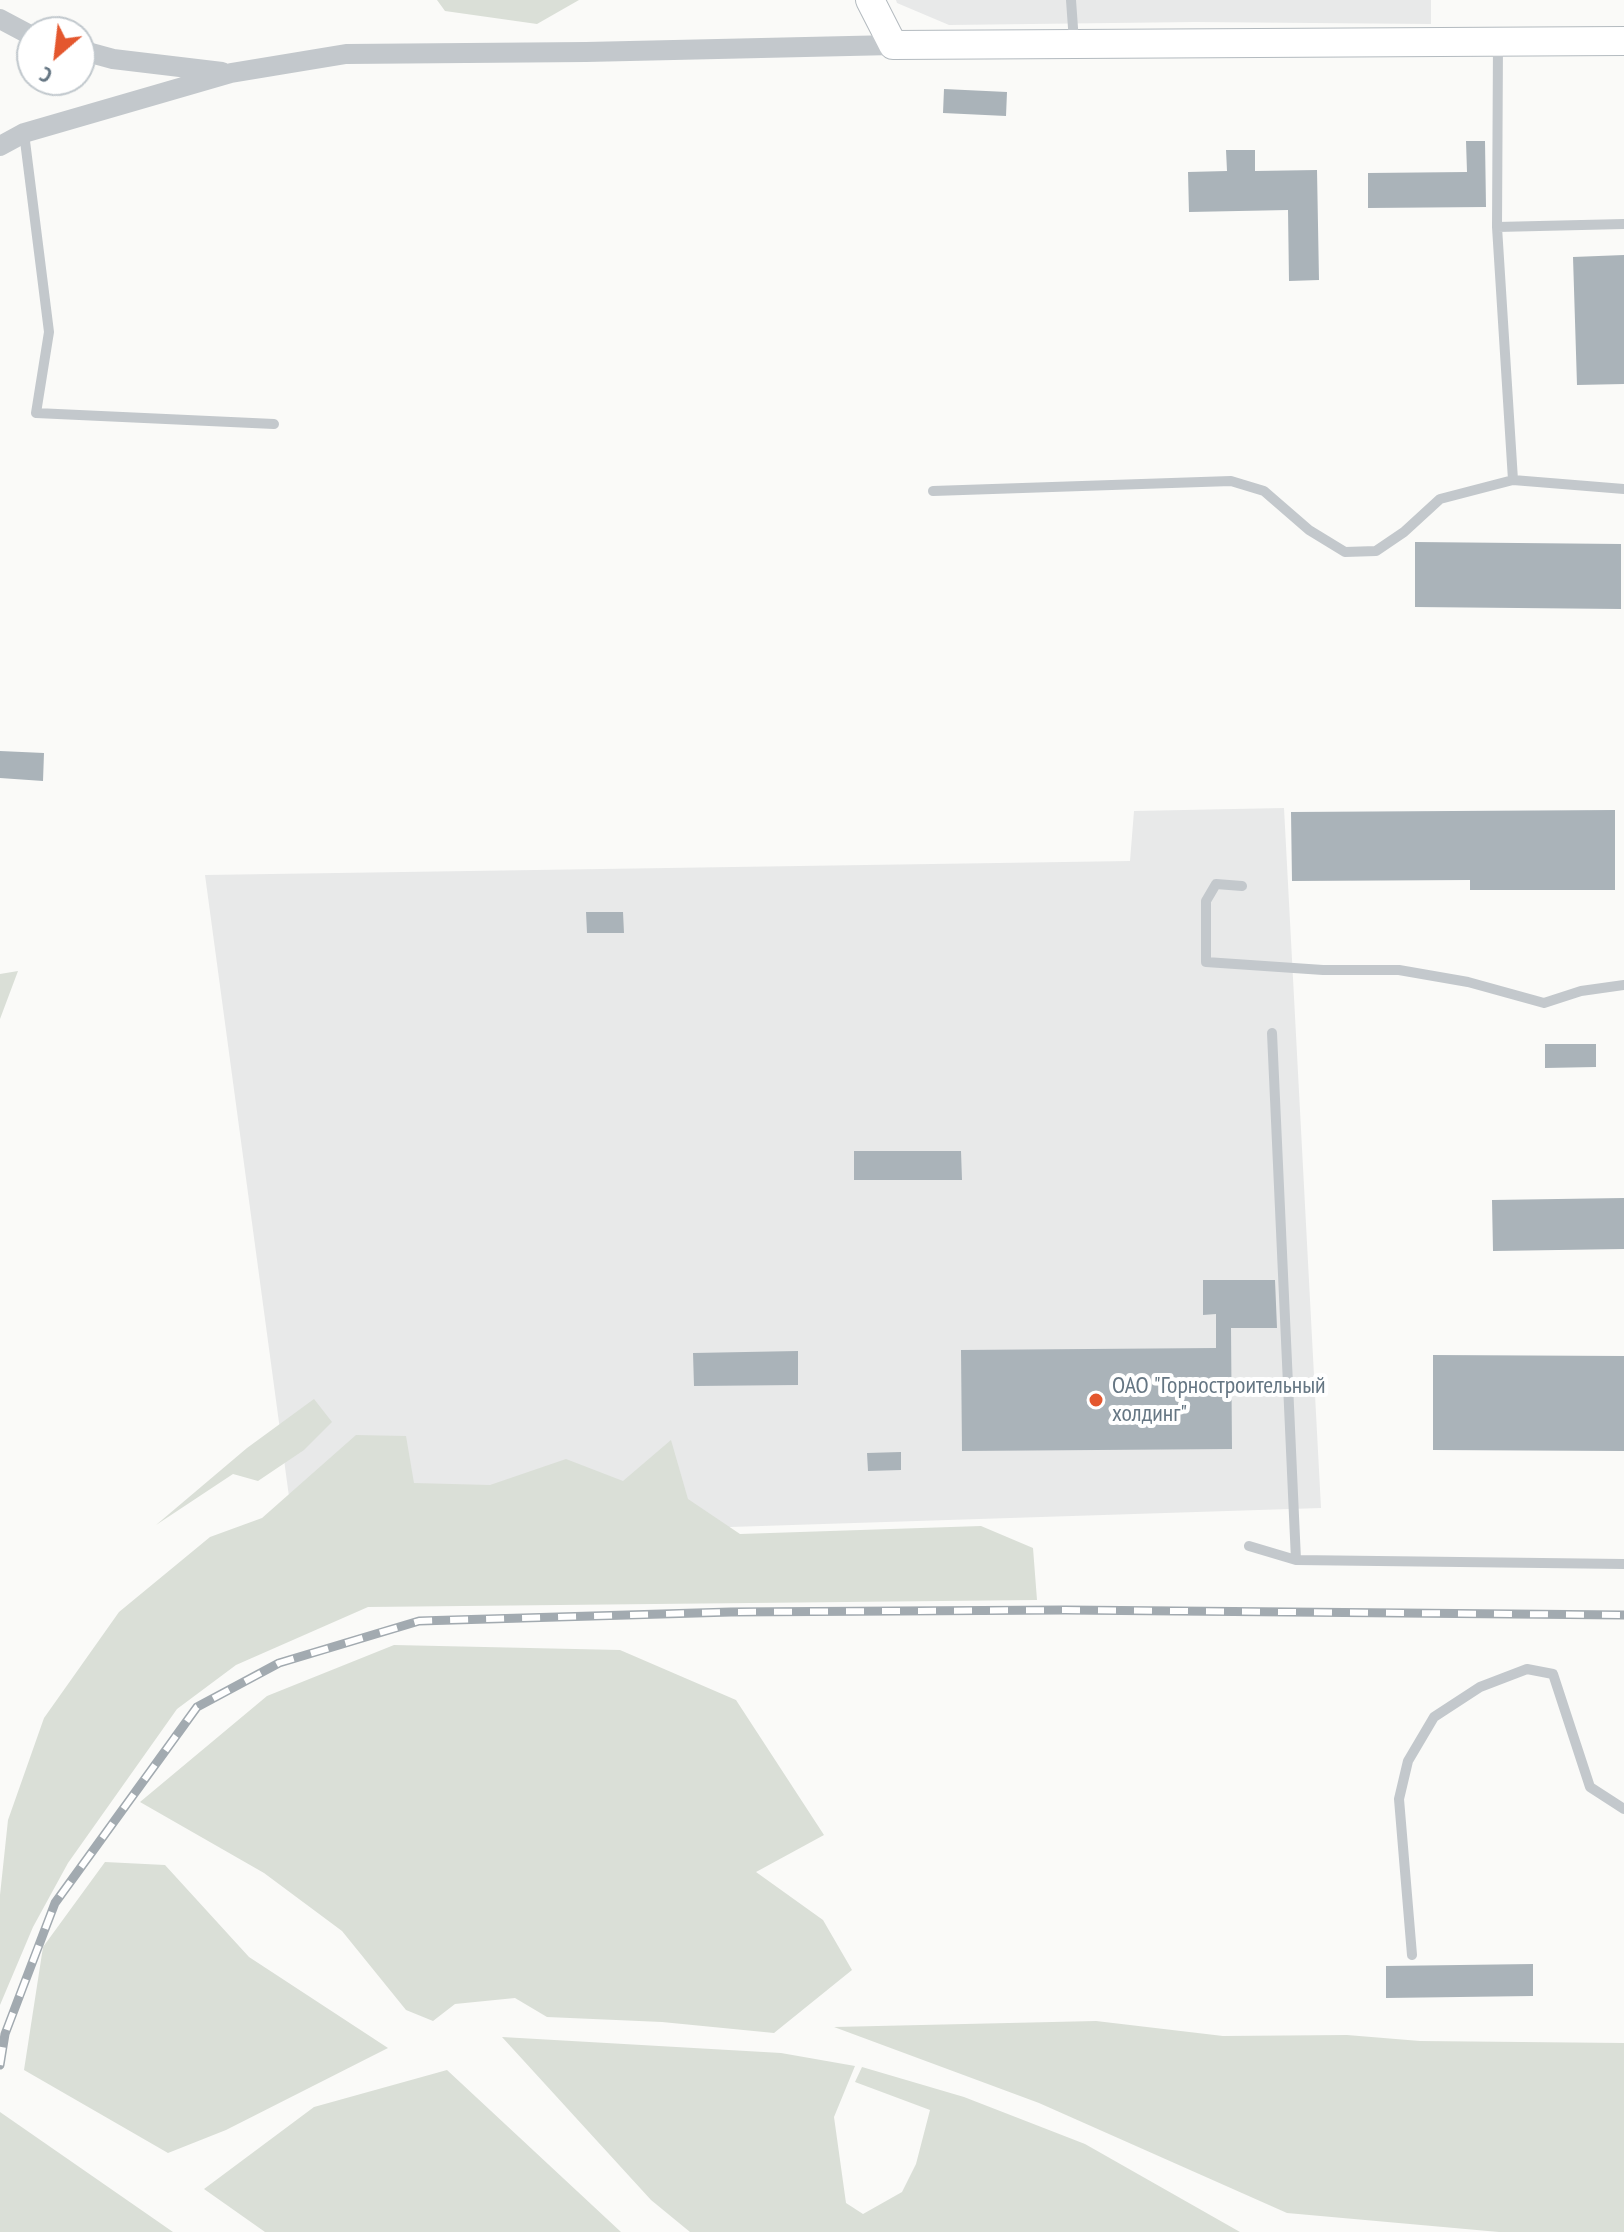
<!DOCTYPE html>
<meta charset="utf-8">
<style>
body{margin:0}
#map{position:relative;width:1624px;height:2232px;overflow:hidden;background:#fafaf8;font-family:"PT Sans Narrow",sans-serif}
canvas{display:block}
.north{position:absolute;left:16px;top:16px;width:80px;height:80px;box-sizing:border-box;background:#fff;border:2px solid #c1c8cd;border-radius:50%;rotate:208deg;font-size:22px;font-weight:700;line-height:32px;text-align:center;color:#657683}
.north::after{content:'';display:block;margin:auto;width:28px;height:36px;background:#e4572e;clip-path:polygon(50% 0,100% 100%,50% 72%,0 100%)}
</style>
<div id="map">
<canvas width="1624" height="2232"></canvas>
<div class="north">С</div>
</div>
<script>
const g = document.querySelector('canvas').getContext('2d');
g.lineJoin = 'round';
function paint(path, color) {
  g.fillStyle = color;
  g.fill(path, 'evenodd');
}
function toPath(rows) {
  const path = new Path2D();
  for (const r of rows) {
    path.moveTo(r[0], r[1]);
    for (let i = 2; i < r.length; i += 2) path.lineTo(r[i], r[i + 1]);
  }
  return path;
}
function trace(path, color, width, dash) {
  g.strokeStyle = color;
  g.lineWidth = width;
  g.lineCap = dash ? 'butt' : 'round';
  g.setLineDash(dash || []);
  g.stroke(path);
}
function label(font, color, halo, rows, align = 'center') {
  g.font = font + ' "PT Sans Narrow",sans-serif';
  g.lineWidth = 8;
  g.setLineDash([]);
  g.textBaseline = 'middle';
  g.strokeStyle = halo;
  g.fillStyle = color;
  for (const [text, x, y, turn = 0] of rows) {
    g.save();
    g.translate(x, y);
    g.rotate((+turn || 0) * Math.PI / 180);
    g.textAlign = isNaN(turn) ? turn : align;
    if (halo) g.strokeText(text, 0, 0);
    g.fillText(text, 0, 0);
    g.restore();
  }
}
paint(toPath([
 [896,0,1431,0,1431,24,1195,22,949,25,897,3],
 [1284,808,1321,1508,295,1541,205,875,1130,861,1134,811]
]), '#e8e9e9');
paint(toPath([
 [437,0,579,0,537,24,445,11],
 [18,971,0,1019,0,974],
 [314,1399,332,1422,304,1450,258,1481,233,1474,156,1525,247,1448],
 [356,1435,406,1436,414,1483,490,1485,566,1459,623,1481,671,1440,688,1499,740,1534,981,1526,1033,1548,1037,1600,368,1607,236,1665,177,1709,68,1863,33,1927,0,2005,0,1895,8,1820,44,1718,119,1612,210,1537,262,1518],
 [394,1645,620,1650,736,1700,824,1835,756,1872,823,1920,852,1970,774,2033,662,2022,547,2017,515,1998,455,2004,433,2021,406,2010,342,1931,264,1873,140,1802,267,1696],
 [105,1862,165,1865,249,1957,388,2048,226,2130,168,2153,24,2070,43,1947],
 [1096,2021,1223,2036,1347,2035,1420,2041,1624,2043,1624,2232,1499,2232,1287,2213,1039,2103,834,2027],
 [502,2037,781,2053,855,2066,834,2117,846,2203,863,2214,902,2192,916,2164,930,2110,855,2082,862,2067,964,2097,1085,2144,1240,2232,690,2232,651,2200],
 [447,2070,621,2232,265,2232,204,2189,314,2107],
 [0,2112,173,2232,0,2232]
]), '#dadfd7');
paint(toPath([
 [944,89,1007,92,1006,116,943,113],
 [1466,141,1485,141,1486,207,1368,208,1368,173,1467,172],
 [1226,150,1255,150,1255,171,1317,170,1319,280,1289,281,1288,210,1189,212,1188,172,1227,171],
 [1624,255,1624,384,1577,385,1573,257],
 [1415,542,1621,544,1621,609,1415,607],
 [0,751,44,753,43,781,0,778],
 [1615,810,1615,890,1470,890,1470,880,1292,881,1291,812],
 [586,912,623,912,624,933,587,933],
 [1545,1044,1596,1044,1596,1067,1545,1068],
 [854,1151,961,1151,962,1180,854,1180],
 [1624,1198,1624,1249,1493,1251,1492,1200],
 [1203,1280,1275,1280,1277,1328,1231,1328,1232,1449,962,1451,961,1350,1216,1348,1216,1314,1203,1315],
 [798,1351,798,1385,694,1386,693,1353],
 [1433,1355,1624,1356,1624,1451,1433,1450],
 [901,1452,901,1470,868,1471,867,1453],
 [1533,1964,1533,1996,1386,1998,1386,1966]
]), '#aab3b9');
const secondary = toPath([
 [870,0,893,45,1624,41]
]);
trace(secondary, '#b3babf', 30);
trace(toPath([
 [1071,0,1074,42],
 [1498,43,1497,227,1513,480],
 [24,133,49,332,36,413,274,424],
 [1497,227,1624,224],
 [933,491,1231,481,1264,491,1309,530,1345,552,1376,551,1404,532,1440,499,1513,480,1624,489],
 [1242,886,1216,884,1206,901,1206,962,1323,970,1399,970,1468,982,1544,1003,1581,991,1624,985],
 [1272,1033,1296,1560],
 [1249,1546,1296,1560,1624,1564],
 [1412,1955,1399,1799,1408,1761,1434,1717,1480,1687,1527,1669,1553,1674,1590,1787,1624,1809]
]), '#c3c8cc', 10);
trace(toPath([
 [0,19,32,36],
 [80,50,113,59,222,72],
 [0,146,24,133,231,73,346,54,586,52,893,45]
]), '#c3c8cc', 20);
trace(secondary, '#fff', 28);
const rail = toPath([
 [0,2065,5,2034,55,1903,197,1707,279,1663,419,1621,731,1612,1065,1610,1624,1615]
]);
trace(rail, '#a2aab0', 9);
trace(rail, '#fff', 6, [18]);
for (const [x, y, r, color] of [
 [1096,1400,8,"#e4572e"]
]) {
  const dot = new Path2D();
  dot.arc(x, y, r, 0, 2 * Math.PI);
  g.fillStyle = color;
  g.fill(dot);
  trace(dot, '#fff', 3);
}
label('24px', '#657683', '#fff', [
 ["ОАО \"Горностроительный",1112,1386],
 ["холдинг\"",1112,1414]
], 'left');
</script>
